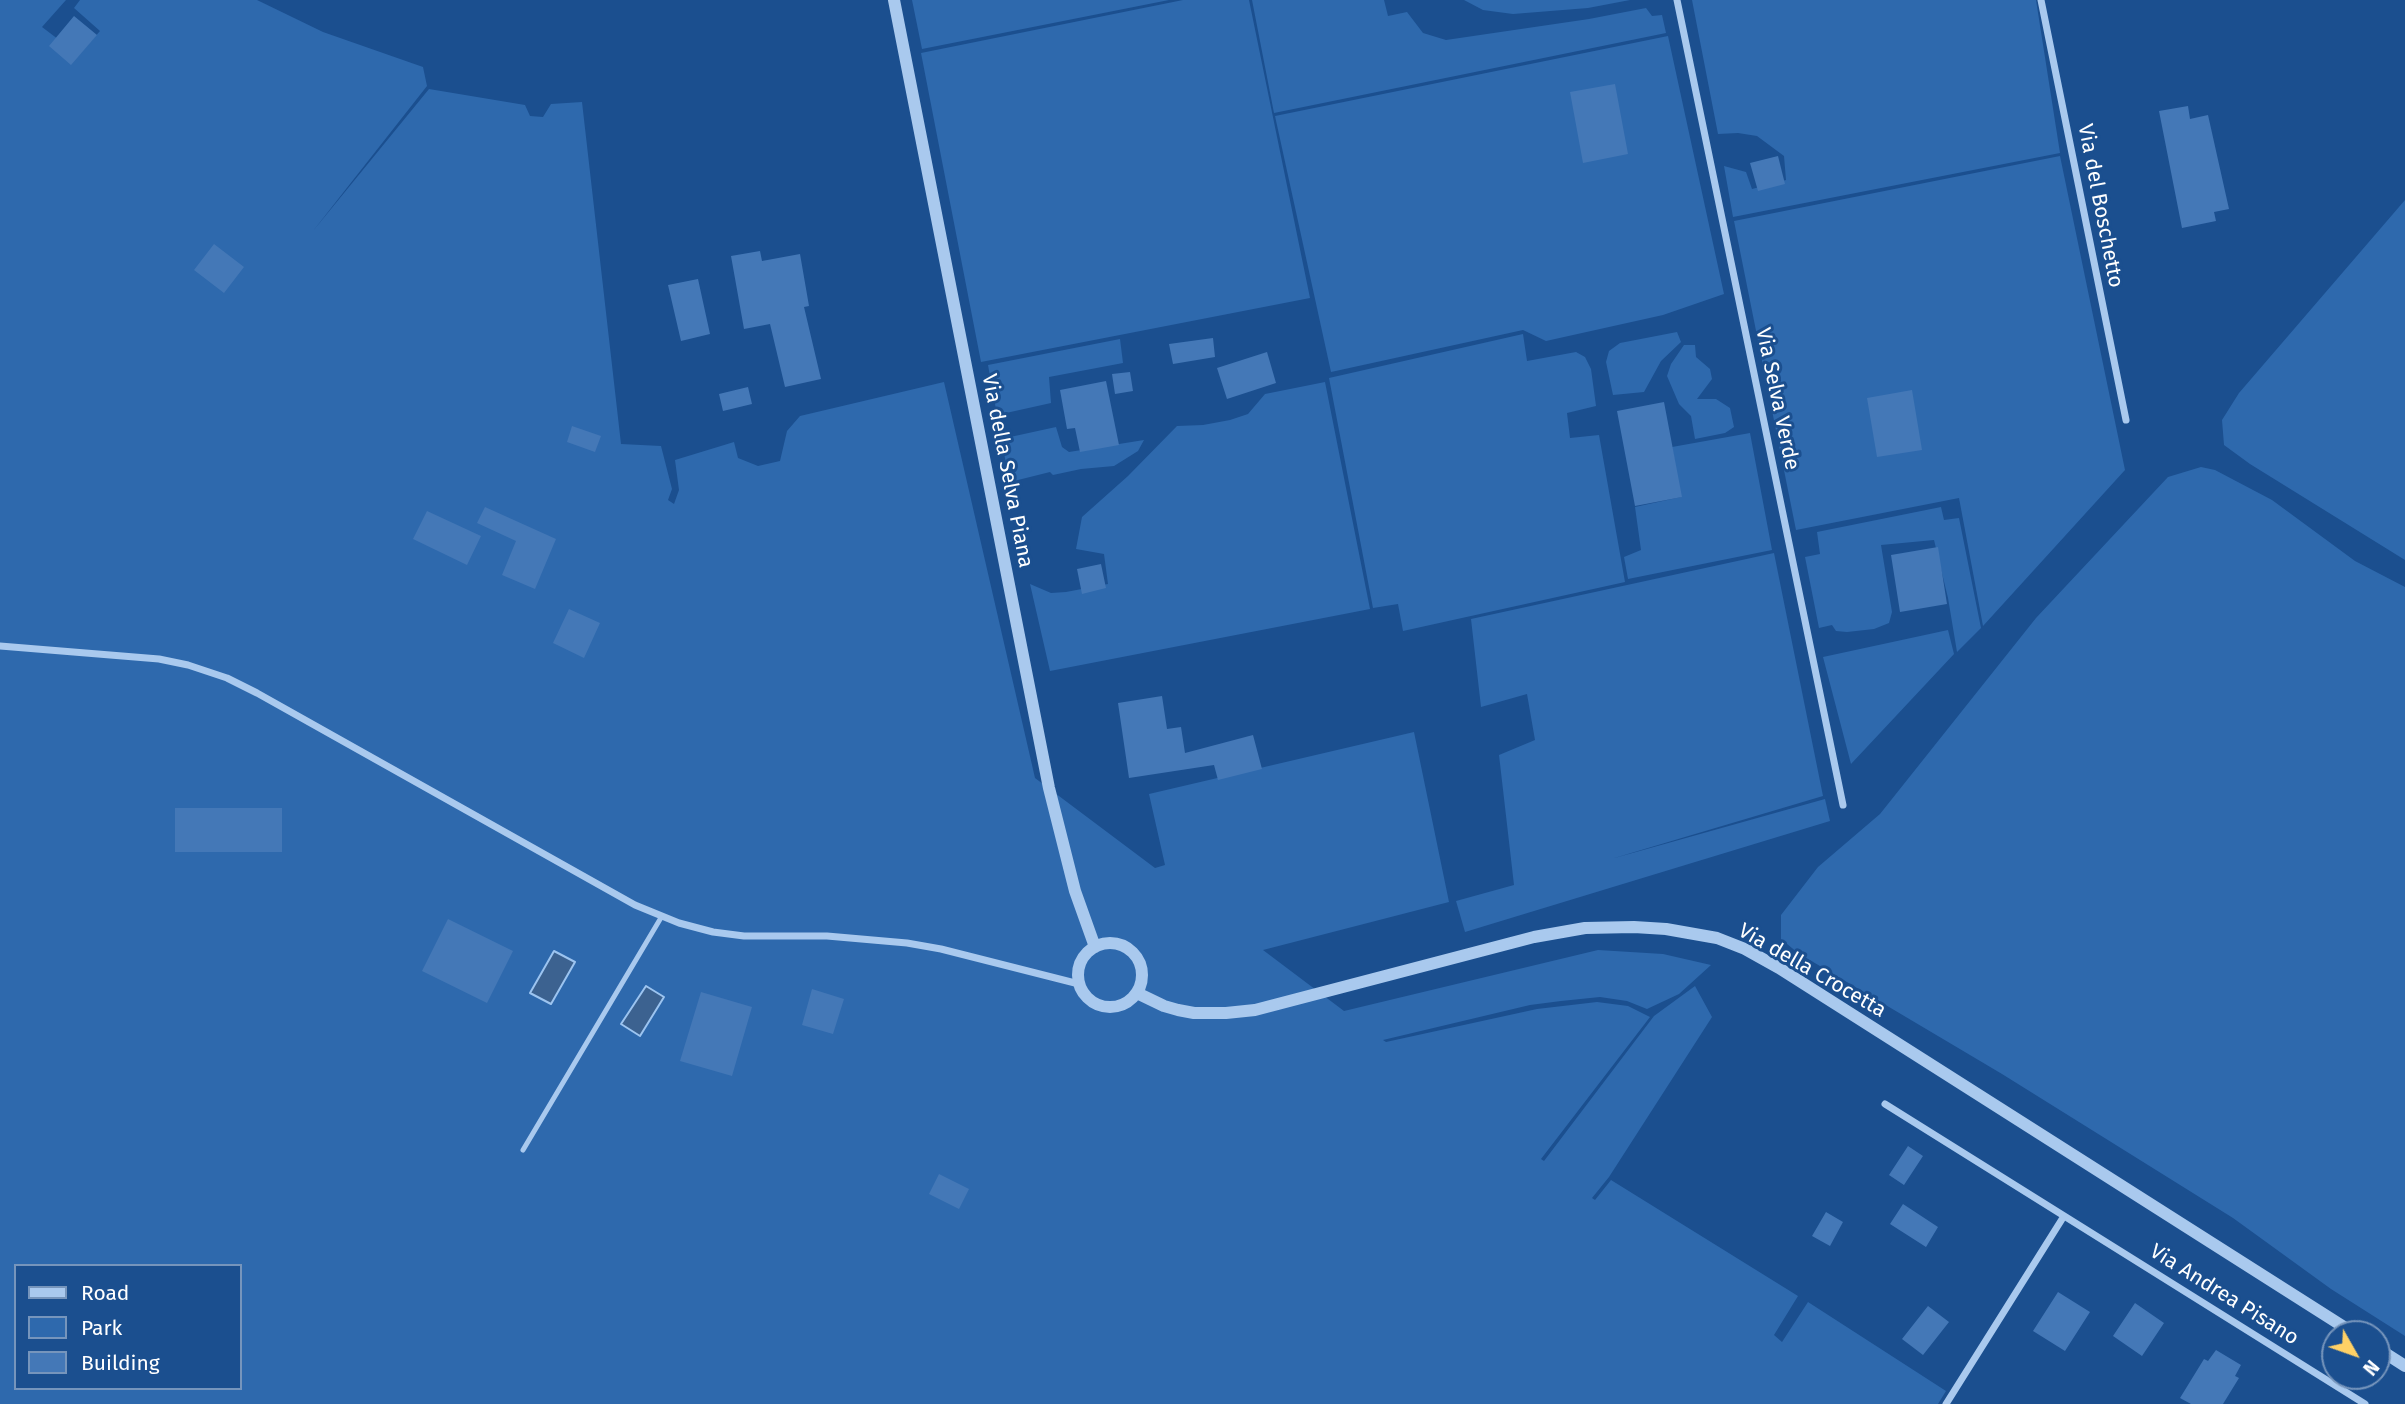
<!DOCTYPE html>
<style>
body{margin:0}
#map{position:relative;width:2405px;height:1404px;overflow:hidden;background:#1b4f8f;font-family:"Fira Sans",sans-serif}
canvas{display:block}
.legend{position:absolute;left:14px;top:1264px;width:228px;height:126px;box-sizing:border-box;background:#1b4f8f;border:2px solid #7695bc;margin:0;padding:9px 12px;list-style:none;font-size:21px;color:#fff}
.legend li{display:flex;align-items:center;gap:14px;height:35px}
.legend b{width:35px;border:2px solid #7695bc}
.north{position:absolute;left:2321px;top:1320px;width:70px;height:70px;box-sizing:border-box;background:#1b4f8f;border:2px solid #7695bc;border-radius:50%;rotate:130deg;font-size:19px;font-weight:700;line-height:28px;text-align:center;color:#fff}
.north::after{content:'';display:block;margin:auto;width:24px;height:32px;background:#ffd166;clip-path:polygon(50% 0,100% 100%,50% 72%,0 100%)}
</style>
<div id="map">
<canvas width="2405" height="1404"></canvas>
<ul class="legend">
<li><b style="height:9px;background:#a9c9ee"></b>Road</li>
<li><b style="height:19px;background:#2e69ad"></b>Park</li>
<li><b style="height:19px;background:#4478b7"></b>Building</li>
</ul>
<div class="north">N</div>
</div>
<script>
const g = document.querySelector('canvas').getContext('2d');
g.lineJoin = 'round';
function paint(path, color) {
  g.fillStyle = color;
  g.fill(path, 'evenodd');
}
function toPath(rows) {
  const path = new Path2D();
  for (const r of rows) {
    if (r.length === 3) {
      path.moveTo(r[0] + r[2], r[1]);
      path.arc(r[0], r[1], r[2], 0, 2 * Math.PI);
      continue;
    }
    path.moveTo(r[0], r[1]);
    for (let i = 2; i < r.length; i += 2) path.lineTo(r[i], r[i + 1]);
  }
  return path;
}
function trace(path, color, width, dash) {
  g.strokeStyle = color;
  g.lineWidth = width;
  g.lineCap = dash ? 'butt' : 'round';
  g.setLineDash(dash || []);
  g.stroke(path);
}
function label(font, color, halo, rows, align = 'center') {
  g.font = font + ' "Fira Sans",sans-serif';
  g.lineWidth = 6;
  g.setLineDash([]);
  g.textBaseline = 'middle';
  g.strokeStyle = halo;
  g.fillStyle = color;
  for (const [text, x, y, turn = 0] of rows) {
    g.save();
    g.translate(x, y);
    g.rotate((+turn || 0) * Math.PI / 180);
    g.textAlign = isNaN(turn) ? turn : align;
    if (halo) g.strokeText(text, 0, 0);
    g.fillText(text, 0, 0);
    g.restore();
  }
}
paint(toPath([
 [0,0,66,0,42,27,79,55,100,31,74,8,80,0,257,0,323,32,423,67,427,86,313,231,429,89,525,105,530,116,543,117,551,104,582,102,621,444,661,446,672,489,668,500,674,504,679,490,675,460,734,442,738,458,758,466,780,461,787,431,800,416,944,382,1035,778,1155,868,1165,865,1149,794,1414,732,1449,902,1263,950,1344,1011,1598,950,1663,954,1711,965,1679,994,1647,1009,1627,1001,1600,997,1561,1001,1530,1005,1383,1040,1386,1042,1537,1009,1597,1002,1628,1006,1650,1017,1541,1159,1544,1161,1654,1016,1695,986,1712,1017,1609,1177,1592,1198,1595,1200,1611,1180,1798,1296,1774,1335,1782,1342,1808,1302,1946,1391,1938,1404,0,1404],
 [16,1266,240,1266,240,1388,16,1388],
 [912,0,1169,0,922,49],
 [1183,0,1249,0,1310,298,981,362,921,53],
 [1252,0,1384,0,1388,16,1407,12,1423,33,1446,40,1589,19,1646,8,1652,16,1662,15,1666,33,1274,113],
 [1464,0,1630,0,1588,8,1513,14,1483,10],
 [1692,0,2036,0,2060,153,1733,217,1724,166,1746,172,1752,189,1786,180,1784,156,1757,136,1738,133,1718,134],
 [1668,36,1724,294,1663,315,1546,341,1523,330,1331,372,1275,116],
 [2060,156,2125,470,1983,626,1959,498,1796,530,1734,221],
 [2405,200,2405,560,2250,464,2224,445,2222,420,2239,393],
 [1677,332,1681,342,1661,361,1644,392,1613,395,1606,362,1609,351,1620,343],
 [1523,334,1527,361,1576,352,1585,357,1591,369,1596,406,1567,413,1570,438,1599,435,1625,582,1403,631,1398,604,1373,608,1329,378],
 [1120,339,1123,363,1049,377,1051,403,997,415,988,365],
 [1684,345,1695,345,1696,357,1710,369,1712,379,1697,399,1716,399,1730,408,1734,427,1725,433,1695,439,1691,416,1679,404,1667,376,1671,364],
 [1325,382,1370,609,1050,671,1030,584,1051,593,1066,592,1108,584,1104,554,1076,549,1082,517,1128,476,1177,426,1203,425,1230,420,1248,414,1265,394],
 [1056,427,1062,447,1069,452,1144,440,1138,451,1114,466,1081,469,1053,475,1050,472,1010,482,1001,439],
 [1750,433,1772,550,1628,579,1624,557,1641,550,1635,507,1681,497,1672,447],
 [2201,467,2215,470,2272,500,2355,561,2405,587,2405,1336,2331,1289,2233,1218,2002,1074,1798,953,1781,939,1781,915,1818,867,1880,814,2036,618,2168,477],
 [1941,507,1944,520,1959,518,1981,628,1957,652,1948,598,1934,540,1881,545,1892,612,1889,623,1874,629,1847,632,1836,631,1832,625,1819,628,1805,557,1820,554,1817,532],
 [1774,553,1823,796,1611,859,1825,799,1830,821,1465,932,1456,901,1514,885,1499,755,1535,740,1527,694,1481,707,1471,619],
 [1948,630,1954,654,1851,764,1823,657]
]), '#2e69ad');
const water = toPath([
 [554,951,575,962,551,1004,530,993,554,951],
 [646,986,664,997,640,1036,621,1024,646,986]
]);
paint(water, '#3c6290');
trace(water, '#9cc4f0', 2);
paint(toPath([
 [74,16,97,35,71,65,49,46],
 [1615,84,1628,154,1583,163,1570,92],
 [2188,106,2190,119,2208,115,2229,209,2214,212,2216,221,2182,228,2159,111],
 [1778,156,1785,184,1758,191,1750,163],
 [214,244,244,267,224,293,194,270],
 [760,251,762,261,800,254,809,306,804,307,821,379,785,387,770,324,744,329,731,256],
 [698,279,710,334,681,341,668,285],
 [1213,338,1215,357,1173,364,1169,344],
 [1267,352,1276,383,1227,399,1217,368],
 [1130,372,1133,391,1115,394,1112,374],
 [1106,381,1119,445,1080,452,1075,428,1067,429,1060,390],
 [748,387,752,404,723,411,719,394],
 [1912,390,1922,450,1877,457,1867,398],
 [1664,402,1682,497,1635,506,1617,411],
 [572,426,601,436,595,452,567,442],
 [485,507,556,539,535,589,502,575,516,541,477,523],
 [427,511,481,536,467,565,413,539],
 [1938,547,1947,604,1900,612,1891,555],
 [1101,564,1106,588,1082,594,1077,569],
 [569,609,600,623,584,658,553,643],
 [1162,696,1167,729,1181,727,1185,753,1253,735,1262,769,1218,780,1214,765,1129,778,1118,703],
 [175,808,282,808,282,852,175,852],
 [448,919,513,951,487,1003,422,971],
 [812,989,844,999,833,1034,802,1025],
 [701,992,752,1007,732,1076,680,1061],
 [1908,1146,1923,1156,1904,1185,1889,1175],
 [939,1174,969,1189,959,1209,929,1194],
 [1903,1204,1938,1227,1926,1247,1890,1224],
 [1826,1212,1843,1222,1830,1246,1812,1236],
 [2058,1292,2090,1312,2065,1351,2033,1331],
 [2135,1303,2164,1323,2142,1356,2113,1336],
 [1928,1306,1949,1322,1923,1355,1902,1339],
 [2216,1350,2241,1365,2235,1376,2239,1378,2223,1404,2191,1404,2180,1398,2204,1359,2208,1361]
]), '#4478b7');
trace(toPath([
 [523,1150,662,916]
]), '#a9c9ee', 5);
trace(toPath([
 [1677,0,1843,805],
 [2041,0,2126,420],
 [0,646,159,659,188,665,227,678,257,693,635,905,679,923,713,932,744,936,827,936,907,943,941,949,1079,984],
 [1885,1104,2365,1404],
 [1946,1404,2064,1216]
]), '#a9c9ee', 7);
trace(toPath([
 [894,0,1049,788,1075,891,1095,947],
 [1110,975,32],
 [1137,993,1164,1006,1178,1010,1194,1013,1226,1013,1255,1010,1534,937,1585,928,1634,927,1666,929,1717,938,1745,949,1779,968,2355,1334],
 [2377,1348,2405,1366]
]), '#a9c9ee', 12);
label('21px', '#fff', '#1b4f8f', [
 ["Via del Boschetto",2100,206,79],
 ["Via Selva Verde",1777,399,78],
 ["Via della Selva Piana",1007,471,79],
 ["Via della Crocetta",1812,971,30],
 ["Via Andrea Pisano",2224,1295,32]
]);
</script>
